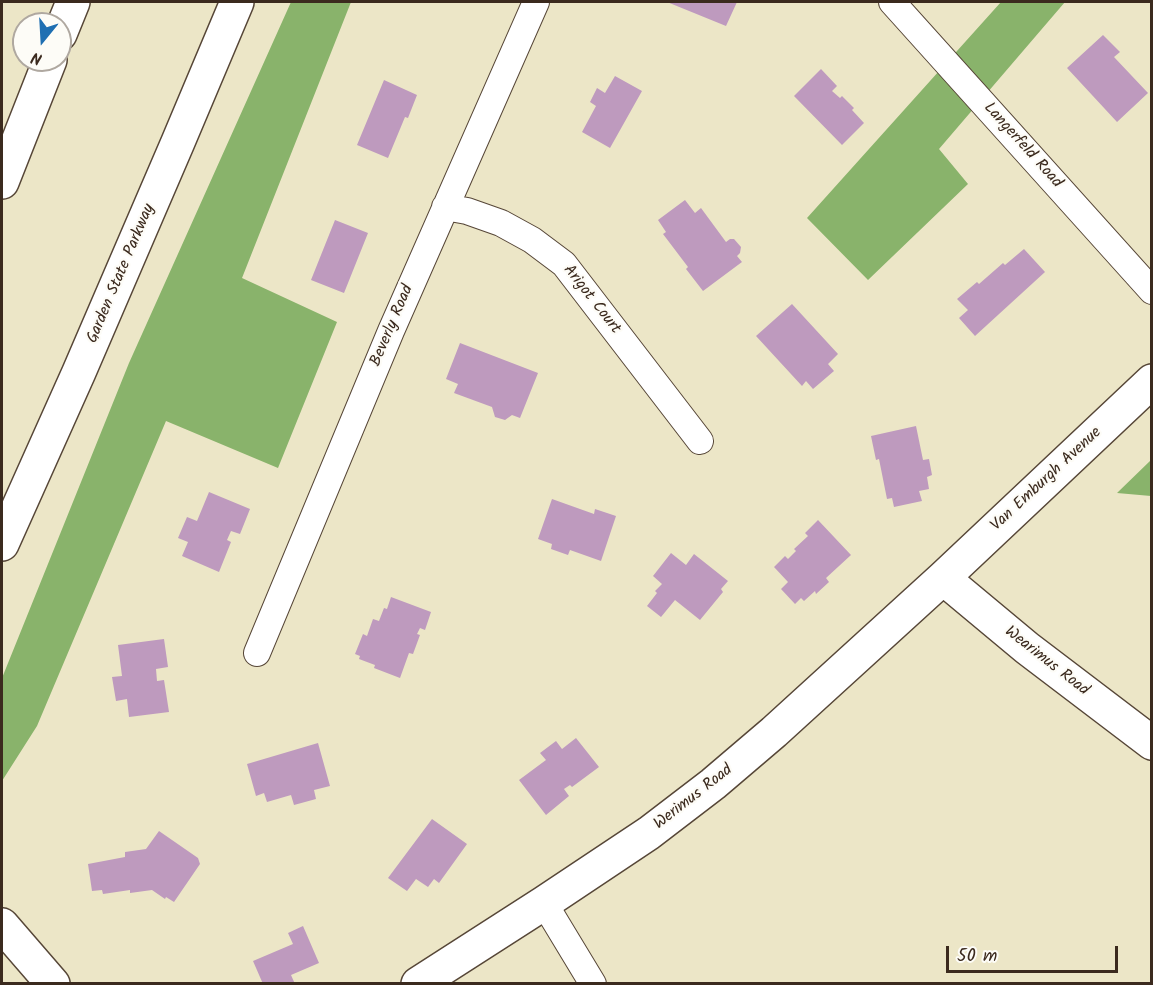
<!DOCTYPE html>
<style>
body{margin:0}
#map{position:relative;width:1153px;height:985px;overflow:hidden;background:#ece6c7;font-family:Kalam,sans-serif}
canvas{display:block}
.frame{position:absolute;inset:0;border:3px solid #3b2a1e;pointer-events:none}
.north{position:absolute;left:12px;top:12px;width:60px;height:60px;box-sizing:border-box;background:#fdfcf7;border:2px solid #afa8a0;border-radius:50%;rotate:198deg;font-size:16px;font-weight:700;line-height:24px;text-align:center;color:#3b2a1e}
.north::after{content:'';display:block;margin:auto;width:21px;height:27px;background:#1f6fb2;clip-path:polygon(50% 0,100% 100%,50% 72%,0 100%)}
.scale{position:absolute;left:946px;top:946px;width:172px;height:27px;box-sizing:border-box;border:3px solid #3b2a1e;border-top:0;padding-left:8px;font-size:18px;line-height:21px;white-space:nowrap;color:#3b2a1e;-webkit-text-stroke:4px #fdfcf7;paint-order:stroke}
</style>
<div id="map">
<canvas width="1153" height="985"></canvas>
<div class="frame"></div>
<div class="north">N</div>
<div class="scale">50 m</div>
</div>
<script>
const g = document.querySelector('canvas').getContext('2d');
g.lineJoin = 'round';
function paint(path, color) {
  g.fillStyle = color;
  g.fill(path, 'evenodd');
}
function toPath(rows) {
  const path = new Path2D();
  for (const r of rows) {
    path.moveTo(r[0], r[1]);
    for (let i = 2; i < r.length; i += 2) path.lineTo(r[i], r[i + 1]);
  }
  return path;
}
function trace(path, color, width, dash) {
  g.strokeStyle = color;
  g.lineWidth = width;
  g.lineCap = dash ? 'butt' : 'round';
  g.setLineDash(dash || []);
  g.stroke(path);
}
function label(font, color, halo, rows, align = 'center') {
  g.font = font + ' Kalam,sans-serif';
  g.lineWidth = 4.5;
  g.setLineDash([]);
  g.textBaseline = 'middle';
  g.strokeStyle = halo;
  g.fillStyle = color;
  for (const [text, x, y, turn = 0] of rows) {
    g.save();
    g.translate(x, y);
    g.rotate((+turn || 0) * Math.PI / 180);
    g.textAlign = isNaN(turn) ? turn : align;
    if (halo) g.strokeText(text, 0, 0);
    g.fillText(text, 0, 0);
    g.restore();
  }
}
paint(toPath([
 [291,2,351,2,242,278,337,322,278,468,166,421,37,726,2,781,2,678,129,363],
 [1001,2,1065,2,939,149,968,184,868,280,807,218],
 [1151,460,1151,496,1117,493]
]), '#89b36b');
paint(toPath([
 [667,2,737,2,726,26],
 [1103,35,1120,52,1114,57,1148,93,1117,122,1067,68],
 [821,69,837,86,832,91,840,98,842,96,854,108,852,110,864,123,842,145,794,96],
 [615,76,642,91,610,148,582,132,596,106,590,102,597,88,605,93],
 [384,80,417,95,408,118,405,117,388,158,357,145],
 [685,200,695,213,701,208,726,242,730,239,734,239,741,247,740,253,737,256,742,262,703,291,686,269,688,267,663,234,666,232,658,220],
 [335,220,368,233,344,293,311,280],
 [1024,249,1045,272,975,336,959,318,968,310,957,299,977,282,979,284,1003,263,1005,265],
 [792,304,838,354,828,364,834,371,813,389,806,381,802,386,756,336],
 [460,343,538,373,520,418,512,415,505,420,495,417,492,407,454,393,458,384,446,379],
 [916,426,923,460,929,459,932,475,927,477,929,489,919,491,922,501,894,507,892,498,887,499,879,459,876,460,871,436],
 [209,492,250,509,240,534,231,531,227,540,231,542,219,572,182,556,188,542,178,538,187,517,197,521],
 [552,499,594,514,595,509,616,516,601,561,570,550,568,555,551,549,552,544,538,539],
 [818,520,851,555,826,578,829,582,816,594,815,591,804,601,801,598,795,604,781,589,788,582,774,567,785,556,788,559,796,551,794,549,808,536,805,533],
 [671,553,686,565,694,554,728,581,721,589,723,592,700,620,675,600,661,617,647,606,657,593,655,591,662,584,653,576],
 [391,597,431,612,425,630,420,628,417,634,420,635,413,654,409,653,400,678,374,668,375,665,359,659,360,656,355,654,363,634,367,636,373,619,379,621,384,608,387,609],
 [164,639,168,667,156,669,157,681,164,680,169,712,129,717,127,699,116,701,112,677,122,676,118,645],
 [576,738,599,767,572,787,570,785,564,789,569,796,546,815,519,780,546,760,540,753,556,741,562,749],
 [318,743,330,786,314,790,316,799,294,805,291,795,267,802,264,793,256,796,247,764],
 [432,819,467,844,439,883,434,879,428,887,416,879,407,891,388,878],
 [159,831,198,858,200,864,174,902,166,897,165,899,152,890,130,893,130,890,103,894,102,890,92,891,88,864,125,857,125,852,146,849],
 [303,926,319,963,291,975,295,984,263,984,253,961,293,944,288,933]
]), '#be9abe');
const street = toPath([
 [892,2,1152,291],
 [445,207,467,211,501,223,532,240,564,264,700,441],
 [257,653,391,331,536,2],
 [544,903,593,984]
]);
const secondary = toPath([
 [943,578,1027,648,1152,743],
 [2,925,53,984],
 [418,984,544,903,649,833,713,784,774,732,943,578,1152,381]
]);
const highway = toPath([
 [60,34,73,2],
 [2,182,50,60],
 [2,544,79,372,178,142,237,2]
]);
trace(street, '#564637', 28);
trace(secondary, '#564637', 36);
trace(highway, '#564637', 36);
trace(street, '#fff', 26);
trace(secondary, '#fff', 33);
trace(highway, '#fff', 33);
label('16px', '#3b2a1e', '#fdfcf7', [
 ["Langerfeld Road",1022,146,48],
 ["Garden State Parkway",122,274,-67],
 ["Arigot Court",591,300,52],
 ["Beverly Road",393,326,-67],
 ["Van Emburgh Avenue",1047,480,-43],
 ["Wearimus Road",1046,662,38],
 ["Werimus Road",694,798,-38]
]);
</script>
